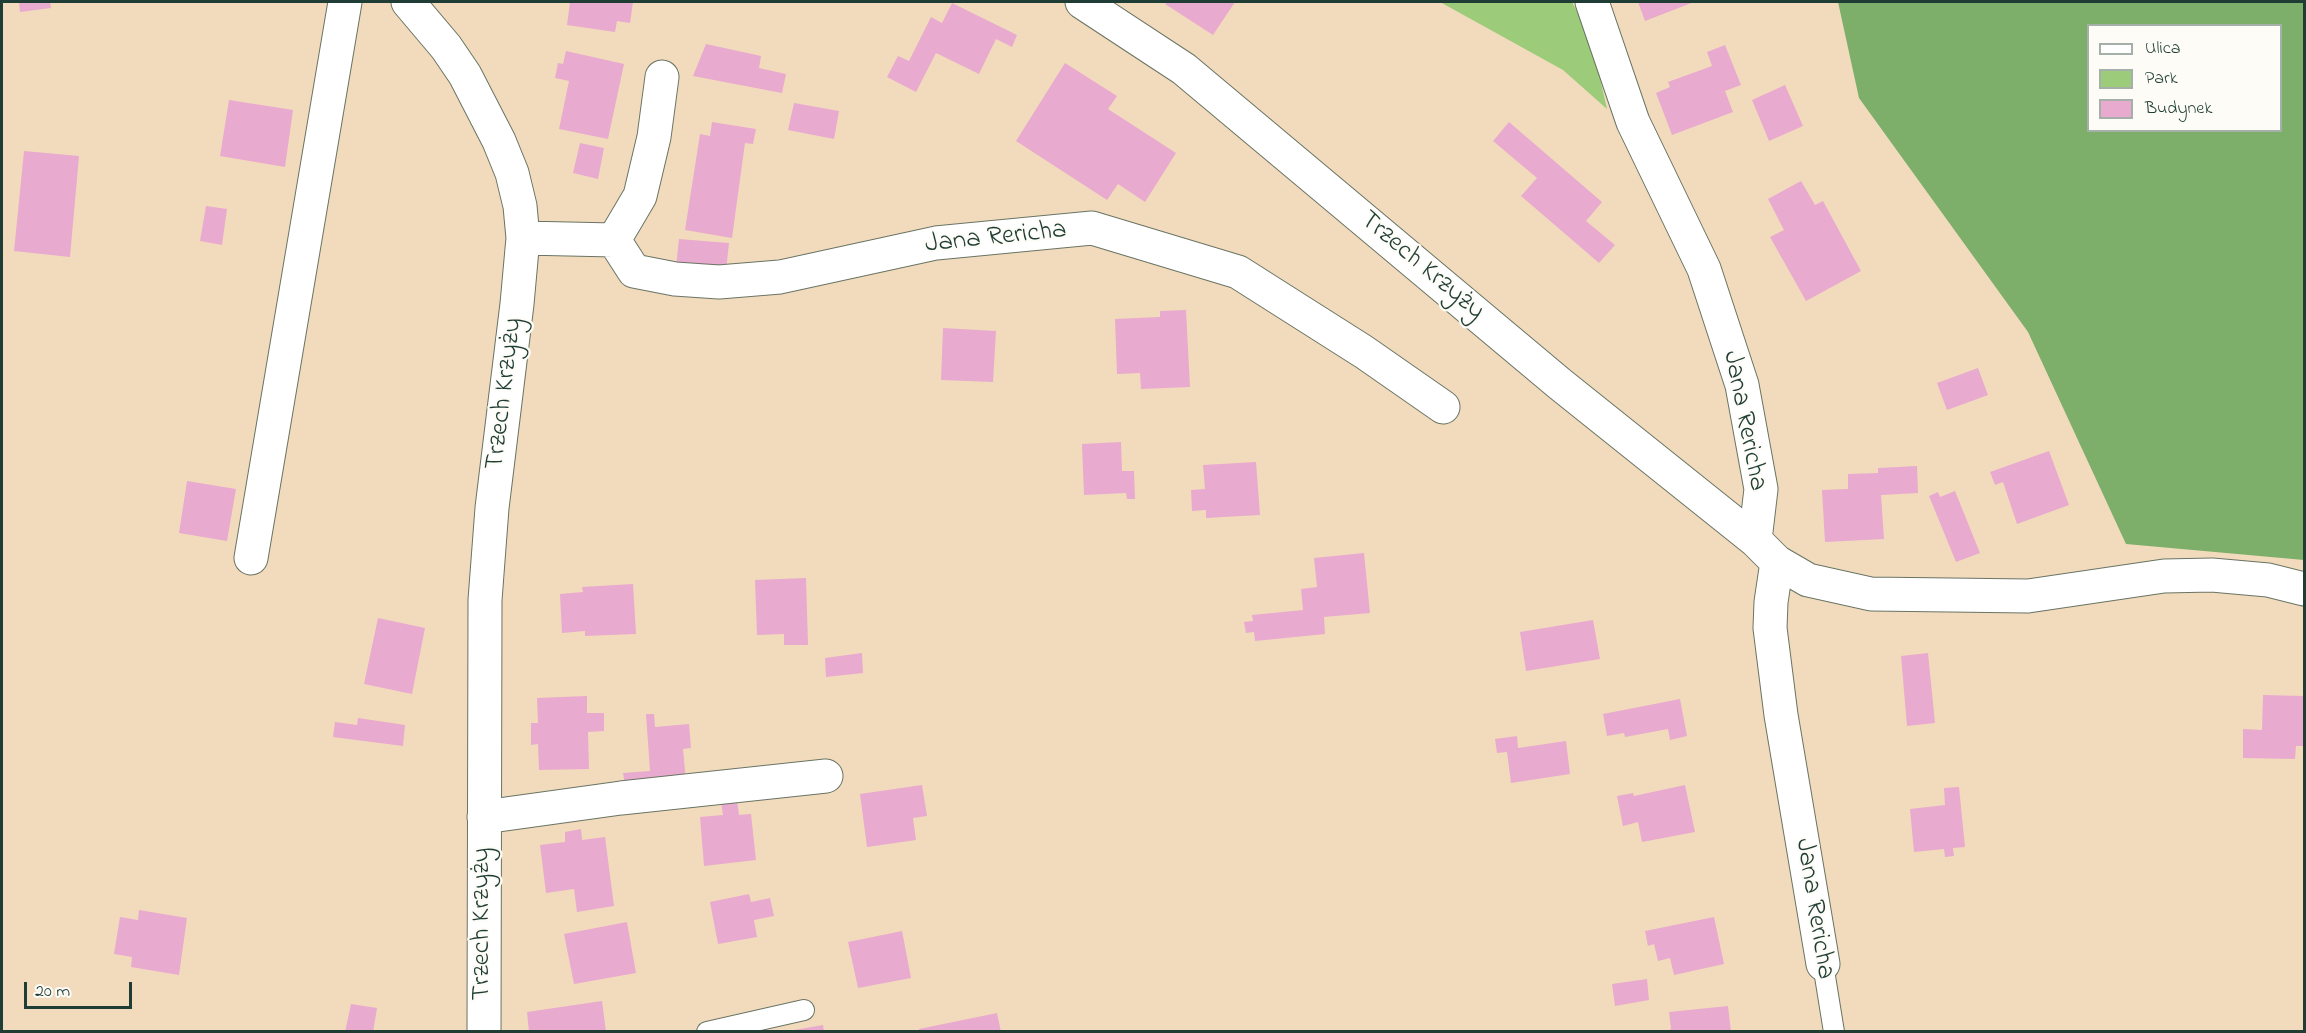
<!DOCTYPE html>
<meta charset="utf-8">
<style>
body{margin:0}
#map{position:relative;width:2306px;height:1033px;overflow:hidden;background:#f2dbbc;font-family:"Indie Flower",sans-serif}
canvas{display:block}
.frame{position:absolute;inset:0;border:3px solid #1f3d34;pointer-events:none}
.legend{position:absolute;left:2087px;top:24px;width:195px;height:108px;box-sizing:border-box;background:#fdfcf7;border:2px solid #a4b0a9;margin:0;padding:8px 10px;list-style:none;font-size:18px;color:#1f3d34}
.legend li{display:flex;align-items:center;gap:12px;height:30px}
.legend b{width:30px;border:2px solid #a4b0a9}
.scale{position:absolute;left:24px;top:982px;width:108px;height:27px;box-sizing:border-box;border:3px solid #1f3d34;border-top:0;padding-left:8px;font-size:18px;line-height:21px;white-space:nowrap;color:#1f3d34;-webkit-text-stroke:4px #fdfcf7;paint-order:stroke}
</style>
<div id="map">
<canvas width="2306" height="1033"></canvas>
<div class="frame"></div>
<ul class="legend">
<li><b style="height:8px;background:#fff"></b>Ulica</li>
<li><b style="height:16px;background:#9ccb7a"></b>Park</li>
<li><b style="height:16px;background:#e8aace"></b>Budynek</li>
</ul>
<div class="scale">20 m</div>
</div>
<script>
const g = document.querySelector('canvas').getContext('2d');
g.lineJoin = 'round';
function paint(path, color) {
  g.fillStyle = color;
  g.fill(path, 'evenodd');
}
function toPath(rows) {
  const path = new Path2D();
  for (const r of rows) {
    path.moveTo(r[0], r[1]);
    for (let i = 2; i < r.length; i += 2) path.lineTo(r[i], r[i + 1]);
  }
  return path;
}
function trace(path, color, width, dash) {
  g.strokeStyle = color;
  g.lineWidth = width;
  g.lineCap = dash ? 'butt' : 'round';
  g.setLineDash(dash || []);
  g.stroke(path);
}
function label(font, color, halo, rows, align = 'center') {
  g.font = font + ' "Indie Flower",sans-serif';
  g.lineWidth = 4.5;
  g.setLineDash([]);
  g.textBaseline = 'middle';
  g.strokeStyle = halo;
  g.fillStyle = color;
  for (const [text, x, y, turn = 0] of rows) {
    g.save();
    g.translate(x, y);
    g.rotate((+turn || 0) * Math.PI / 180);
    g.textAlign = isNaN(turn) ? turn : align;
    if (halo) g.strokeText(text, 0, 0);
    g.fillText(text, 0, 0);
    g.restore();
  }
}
paint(toPath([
 [1440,2,1572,2,1591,39,1607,109,1563,70]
]), '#9ccb7a');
paint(toPath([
 [1838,2,2304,2,2304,560,2126,544,2028,332,1859,98],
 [2088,26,2280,26,2280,130,2088,130]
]), '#7daf6a');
paint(toPath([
 [19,2,50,2,51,8,20,12],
 [570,2,633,2,630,23,617,21,615,32,567,25],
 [1167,2,1235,2,1213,35,1165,4],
 [1638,2,1694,2,1645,21],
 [952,3,1017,35,1012,47,996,39,979,74,936,53,916,92,887,77,898,56,909,61,931,17,942,23],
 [706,44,761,56,759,68,786,74,782,93,693,76],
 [1725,45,1741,85,1725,91,1733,112,1672,135,1656,93,1670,87,1668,82,1712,66,1707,52],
 [566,51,624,64,608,139,559,129,569,81,555,78,558,63,563,64],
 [1065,63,1117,96,1108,109,1176,153,1145,202,1118,184,1107,200,1016,141],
 [1785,85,1803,126,1769,141,1752,100],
 [229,100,293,110,285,167,220,156],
 [794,103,839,111,834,139,788,130],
 [712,122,756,129,753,144,745,143,732,238,685,230,700,134,710,136],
 [1509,122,1602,202,1586,221,1615,245,1599,263,1521,196,1537,178,1493,141],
 [580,143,604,148,598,179,573,173],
 [24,151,79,156,70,257,14,251],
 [1801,181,1815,205,1823,201,1861,271,1806,301,1770,237,1784,230,1768,199],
 [206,206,227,209,222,245,200,241],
 [679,239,729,243,726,271,676,267],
 [1186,310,1190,387,1141,389,1140,373,1117,374,1115,319,1160,317,1160,311],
 [943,328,996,331,993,382,941,380],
 [1978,368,1988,395,1947,410,1937,383],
 [1121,442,1122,471,1134,471,1135,499,1127,499,1126,493,1084,495,1082,444],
 [2049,451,2069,505,2017,524,2003,482,1995,485,1990,472],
 [1256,462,1260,515,1206,518,1206,510,1192,511,1191,490,1205,489,1203,465],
 [1917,466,1918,493,1881,495,1884,539,1825,542,1822,490,1848,489,1848,474,1878,473,1878,468],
 [187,481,236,489,227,541,179,533],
 [1955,491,1980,553,1956,562,1929,496,1938,492,1940,497],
 [1364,553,1370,613,1324,617,1325,634,1255,641,1254,632,1246,633,1244,622,1253,621,1252,615,1303,610,1301,589,1317,587,1314,558],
 [806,578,808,645,784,645,784,634,757,635,755,580],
 [633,584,636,634,585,636,585,631,562,633,560,594,583,592,582,587],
 [378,618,425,628,412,694,364,684],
 [1593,620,1600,659,1526,671,1520,632],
 [862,653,863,673,826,677,825,658],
 [1928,653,1935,723,1907,726,1901,656],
 [2263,695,2304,696,2304,746,2296,746,2295,759,2243,758,2243,729,2262,730],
 [587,696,587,713,604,713,604,731,588,732,589,769,539,770,538,744,531,745,531,723,538,723,537,698],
 [1680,699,1687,736,1670,740,1668,729,1625,737,1624,733,1607,736,1603,714],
 [646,714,654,714,655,727,689,724,691,748,683,749,686,781,625,785,623,773,650,771],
 [358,718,405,725,403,746,333,737,335,722,357,725],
 [1517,736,1518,748,1566,741,1570,774,1511,783,1507,752,1497,753,1495,739],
 [922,785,927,816,913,818,916,840,867,847,860,794],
 [1685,785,1695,832,1642,842,1638,822,1623,826,1617,796,1633,793,1634,796],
 [1959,787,1965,847,1953,848,1954,856,1945,857,1944,849,1914,852,1910,809,1945,805,1944,788],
 [737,800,739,815,751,814,756,860,704,866,700,817,723,815,721,802],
 [581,829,582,840,605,837,614,906,577,912,574,889,546,893,540,845,565,842,565,832],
 [749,894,751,902,770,898,774,916,754,920,757,937,718,944,710,902],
 [139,910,187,918,179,975,131,967,132,957,114,954,120,917,138,920],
 [1714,917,1724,964,1674,975,1670,958,1658,961,1654,944,1648,946,1645,931],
 [627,922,636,973,574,984,564,934],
 [902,931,911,978,858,988,848,942],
 [1647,979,1649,1000,1615,1006,1612,984],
 [602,1001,606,1032,529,1032,527,1012],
 [351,1004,377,1008,373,1032,345,1032],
 [1728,1006,1731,1032,1666,1032,1671,1029,1669,1012],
 [997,1013,1001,1032,920,1032,919,1029],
 [823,1025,824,1032,794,1032,794,1030]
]), '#e8aace');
const lane = toPath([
 [1823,964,1834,1032],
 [707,1032,804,1010]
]);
const street = toPath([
 [408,2,446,47,465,75,499,141,512,173,520,206,523,238,517,304,492,508,485,600,484,1032],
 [1082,2,1184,69,1560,384,1755,540],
 [1592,2,1633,122,1704,269,1742,385,1761,489,1755,540,1777,562,1808,580,1871,594,2028,596,2164,576,2212,575,2268,580,2304,589],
 [523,238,614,240,634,271,675,279,719,282,780,277,936,243,1092,228,1238,272,1364,352,1443,407],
 [614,240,640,196,654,137,662,77],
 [251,558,345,2],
 [1777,562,1771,602,1770,628,1781,715,1823,964],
 [484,817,621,798,826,776]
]);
trace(lane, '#697464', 22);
trace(street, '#697464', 35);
trace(lane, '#fff', 20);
trace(street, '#fff', 33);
label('27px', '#1f3d34', '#fdfcf7', [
 ["Jana Rericha",996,239,-6],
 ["Trzech Krzyży",1421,267,40],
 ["Trzech Krzyży",506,394,-83],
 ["Jana Rericha",1743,421,79],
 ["Jana Rericha",1813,909,81],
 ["Trzech Krzyży",484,924,-90]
]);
</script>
